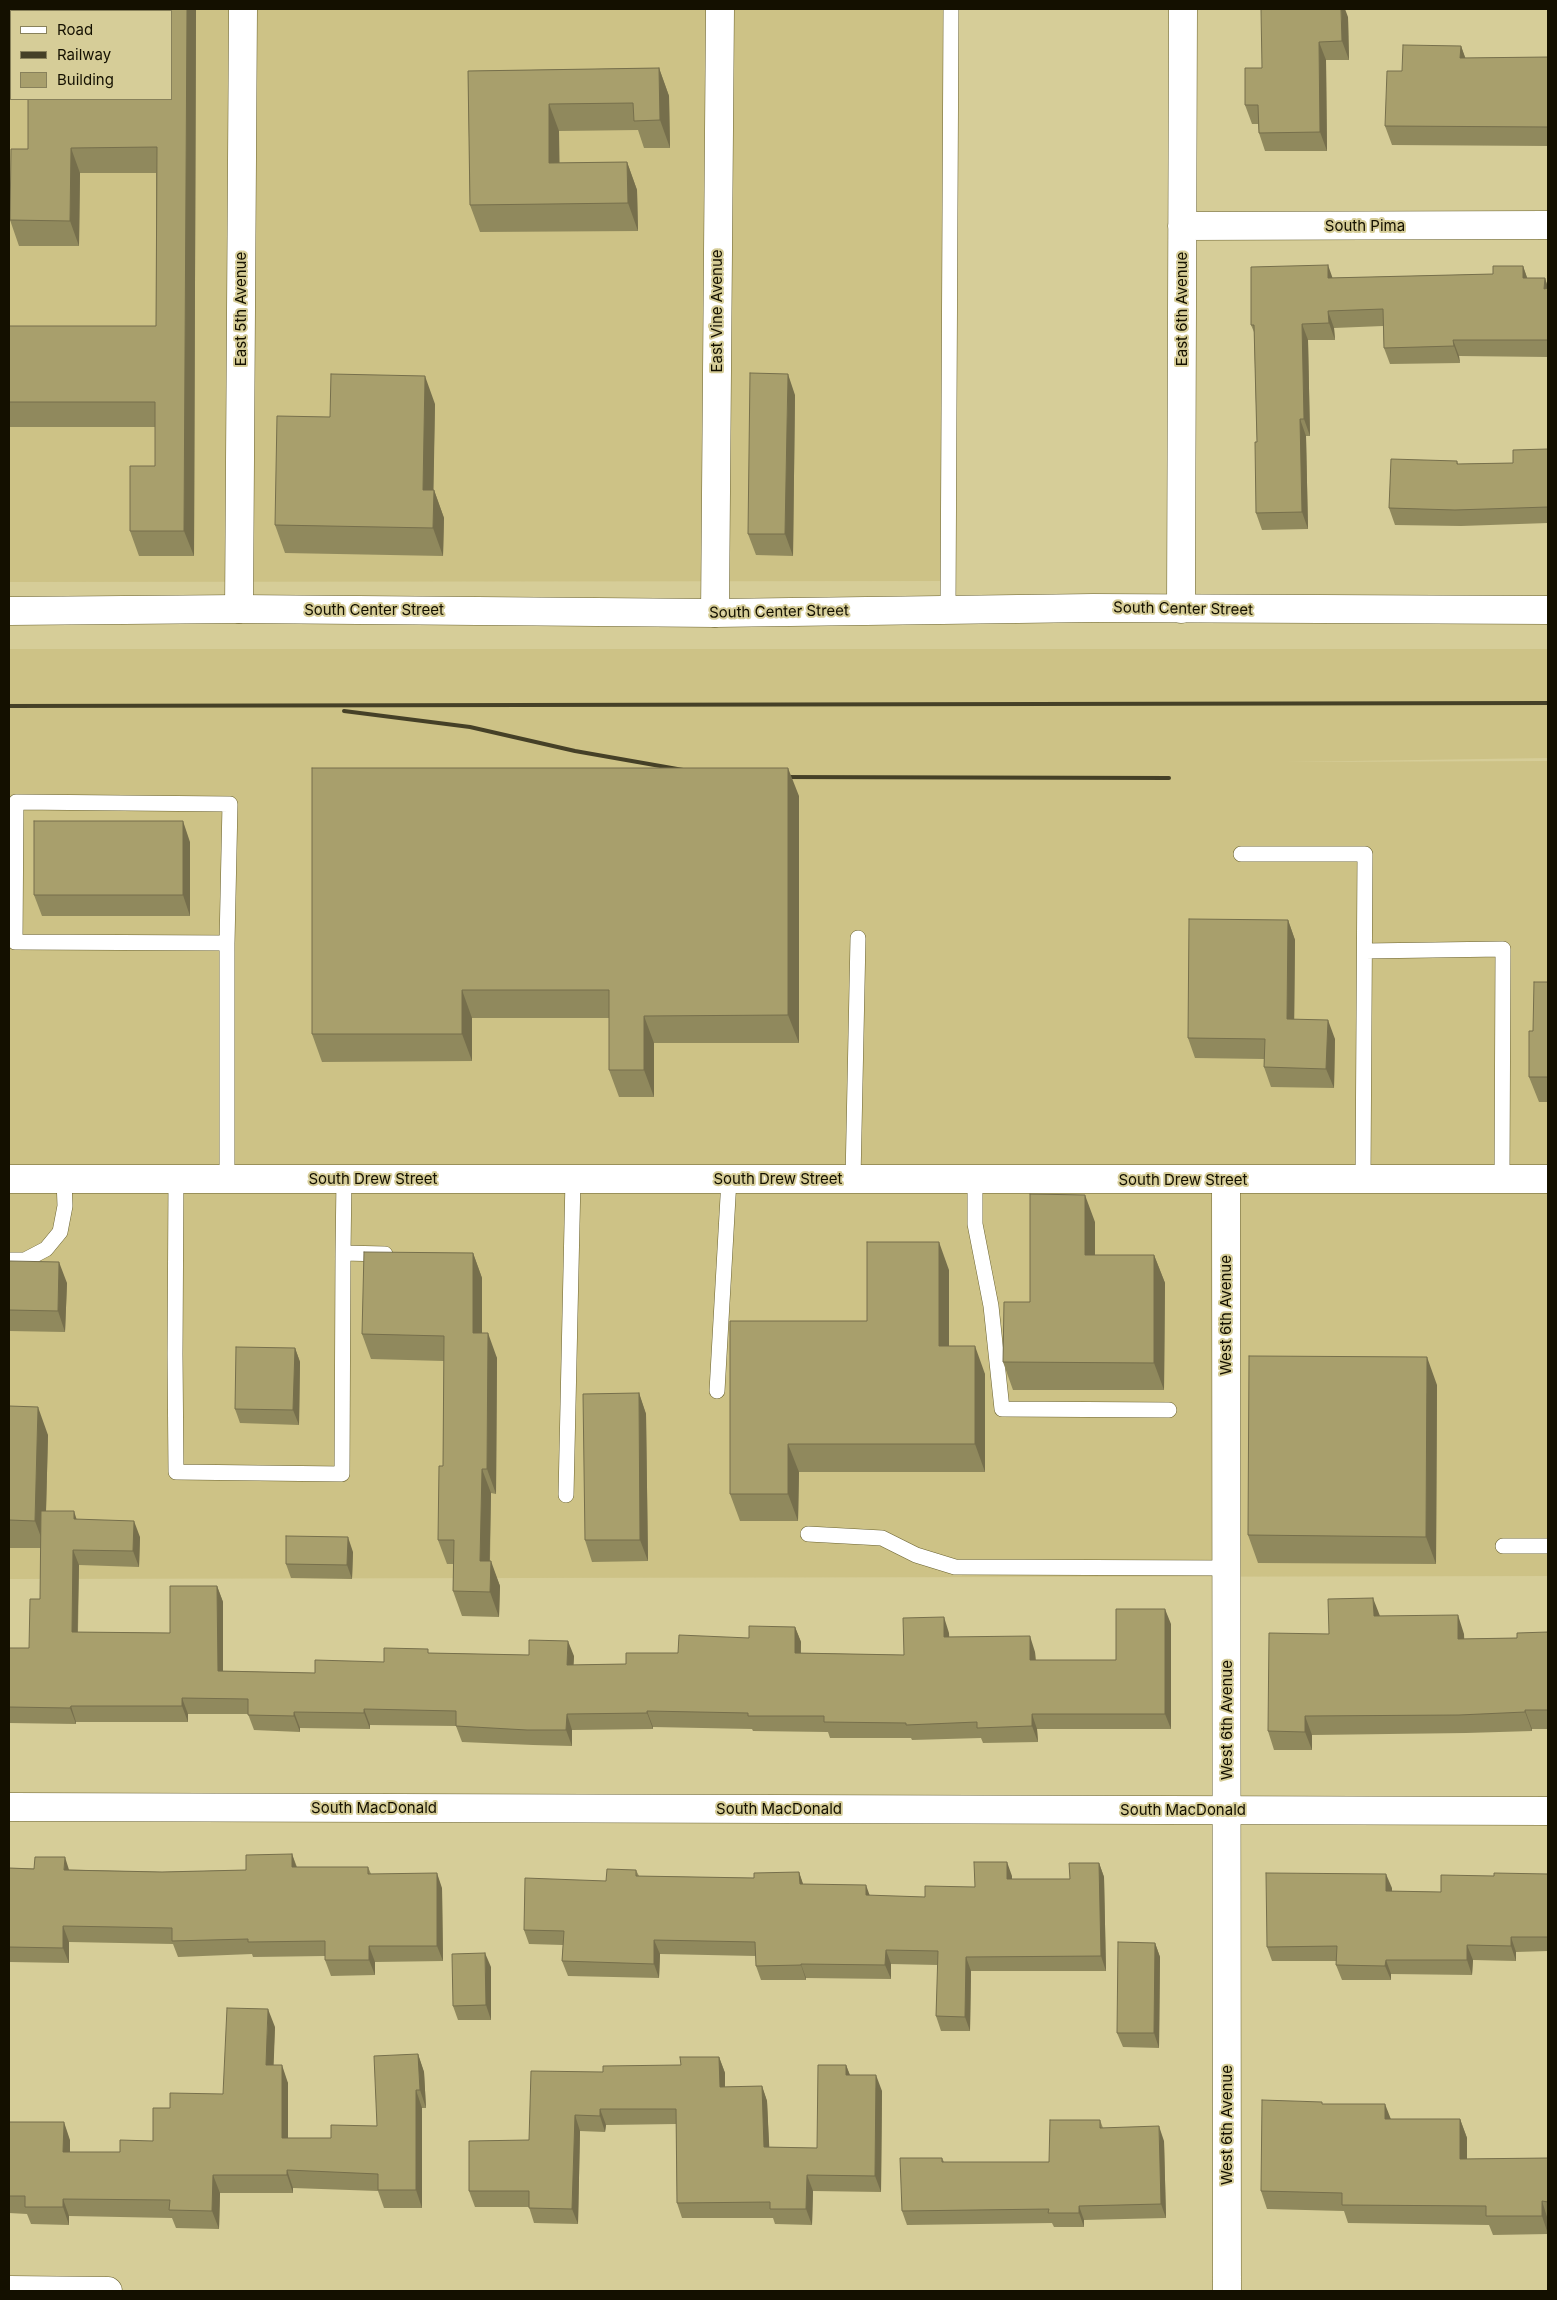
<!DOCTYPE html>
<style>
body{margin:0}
#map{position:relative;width:1557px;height:2300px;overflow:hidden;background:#d6cd98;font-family:Inter,sans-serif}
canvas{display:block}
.frame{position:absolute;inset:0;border:10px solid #141000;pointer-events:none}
.legend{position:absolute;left:10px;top:10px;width:162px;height:90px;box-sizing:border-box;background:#d6cd98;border:1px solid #88815b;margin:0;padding:6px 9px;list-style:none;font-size:15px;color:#141000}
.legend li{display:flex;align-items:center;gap:10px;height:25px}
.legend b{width:25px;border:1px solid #88815b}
</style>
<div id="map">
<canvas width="1557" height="2300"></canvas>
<div class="frame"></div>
<ul class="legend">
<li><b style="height:6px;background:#fff"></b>Road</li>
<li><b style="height:6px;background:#454027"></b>Railway</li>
<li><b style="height:14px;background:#a89f6c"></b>Building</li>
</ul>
</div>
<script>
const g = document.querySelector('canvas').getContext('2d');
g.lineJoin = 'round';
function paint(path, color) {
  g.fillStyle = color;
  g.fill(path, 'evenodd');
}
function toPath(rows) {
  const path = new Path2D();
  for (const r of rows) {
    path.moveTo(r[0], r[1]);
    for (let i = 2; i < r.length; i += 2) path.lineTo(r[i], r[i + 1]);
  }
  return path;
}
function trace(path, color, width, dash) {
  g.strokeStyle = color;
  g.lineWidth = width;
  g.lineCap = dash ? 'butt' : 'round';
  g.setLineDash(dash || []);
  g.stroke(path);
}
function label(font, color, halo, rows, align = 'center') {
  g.font = font + ' Inter,sans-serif';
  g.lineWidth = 4;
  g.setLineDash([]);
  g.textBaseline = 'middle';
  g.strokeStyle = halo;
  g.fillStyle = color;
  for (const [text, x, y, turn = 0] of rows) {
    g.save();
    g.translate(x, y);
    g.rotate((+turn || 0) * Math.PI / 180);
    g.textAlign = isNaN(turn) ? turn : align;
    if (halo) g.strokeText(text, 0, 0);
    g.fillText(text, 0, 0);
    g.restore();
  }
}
paint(toPath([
 [9,9,948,9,943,581,9,582],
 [11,11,171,11,171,99,11,99],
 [9,649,1548,649,1548,758,1285,762,1548,761,1548,1576,9,1579]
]), '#cdc286');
const lane = toPath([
 [948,609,951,9],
 [1241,854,1365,854,1363,1179],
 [227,943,15,942,16,802,230,804,227,943,227,1179],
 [1365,951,1503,949,1502,1179],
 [176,1179,175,1354,176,1472,342,1474,343,1253],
 [344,1179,343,1253,385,1254],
 [853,1179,858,938],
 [975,1180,975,1224,991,1306,1002,1409,1169,1410],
 [9,1260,25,1260,46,1249,60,1232,65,1206,64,1179],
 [717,1391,729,1179],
 [566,1495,573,1179],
 [808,1534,882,1538,916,1555,955,1567,1227,1568],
 [1503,1546,1548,1546]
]);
const street = toPath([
 [1182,226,1548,225],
 [239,609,243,9],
 [1181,609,1183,9],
 [715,613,720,9],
 [9,1179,1548,1179],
 [1226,1180,1227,2291],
 [9,2290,108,2291]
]);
const secondary = toPath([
 [9,611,239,609,715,613,1093,608,1548,610],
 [9,1807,1548,1811]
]);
trace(lane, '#69612f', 16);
trace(street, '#69612f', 29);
trace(secondary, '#69612f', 29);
trace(lane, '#fff', 15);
trace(street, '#fff', 28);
trace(secondary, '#fff', 28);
trace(toPath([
 [9,706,1548,703],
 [344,711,470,727,575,751,683,770],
 [778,777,1169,778]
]), '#454027', 4);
paint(toPath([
 [98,9,196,9,194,556,139,556,130,531,155,466,155,427,9,427,9,326,156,326,156,173,80,173,79,246,19,246,10,220,28,149,171,99],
 [1348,17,1349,60,1326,60,1327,151,1265,151,1259,133,1258,124,1252,124,1245,105,1262,68],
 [1461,46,1465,58,1548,57,1548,146,1392,145,1385,126,1402,71],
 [659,68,669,96,670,148,644,148,638,130,559,131,559,163,627,162,637,190,638,231,480,232,470,205,468,71],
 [1523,266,1527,278,1545,278,1548,288,1548,357,1459,356,1460,363,1390,364,1384,348,1383,326,1334,328,1335,340,1308,340,1310,436,1306,436,1308,529,1262,530,1256,513,1257,442,1254,332,1251,325,1332,278,1493,274],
 [795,395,793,556,756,555,748,534],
 [435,404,433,490,434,490,444,518,443,556,285,553,275,525,330,417],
 [1548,449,1548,523,1461,526,1395,525,1389,508,1457,461,1458,464,1513,463],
 [799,796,799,1043,654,1043,654,1097,619,1097,609,1070,609,1018,472,1018,472,1061,322,1062,312,1034],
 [190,842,190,916,42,916,34,895],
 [1288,920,1295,940,1294,1019,1335,1039,1334,1088,1271,1087,1264,1067,1264,1059,1195,1058,1188,1038],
 [1548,982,1548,1102,1539,1102,1529,1077],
 [1095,1222,1095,1255,1154,1255,1165,1283,1164,1390,1013,1390,1003,1362,1030,1302],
 [473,1253,482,1278,482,1333,497,1358,496,1494,491,1493,490,1561,500,1586,499,1617,462,1616,453,1591,453,1564,447,1564,438,1540,443,1466,444,1361,371,1359,362,1334],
 [9,1261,67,1283,65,1332,9,1331],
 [949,1270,949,1346,985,1374,985,1472,799,1472,798,1521,740,1521,730,1494,867,1321],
 [295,1348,300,1362,299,1425,240,1423,235,1409],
 [1437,1385,1436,1564,1258,1563,1248,1535],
 [639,1393,646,1414,648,1561,592,1562,585,1540],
 [9,1406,48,1435,46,1511,140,1537,139,1567,79,1565,78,1632,170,1633,217,1586,223,1602,223,1671,315,1673,384,1662,430,1653,574,1656,573,1665,626,1664,749,1638,795,1627,801,1642,801,1653,904,1655,949,1633,949,1637,1035,1652,1036,1660,1116,1660,1171,1624,1171,1729,1037,1729,1038,1742,983,1743,981,1738,912,1740,911,1738,830,1738,828,1732,753,1731,752,1729,653,1727,653,1729,572,1730,572,1746,533,1745,462,1742,456,1726,370,1725,370,1729,300,1728,300,1732,254,1730,248,1714,188,1714,188,1722,76,1722,76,1724,9,1723,9,1648,29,1648,40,1599,41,1548,9,1548],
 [353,1552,352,1579,291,1578,286,1564],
 [1380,1616,1464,1634,1464,1639,1517,1638,1548,1632,1548,1729,1532,1729,1532,1731,1466,1733,1312,1735,1312,1750,1274,1750,1268,1731,1329,1634],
 [292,1854,297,1867,368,1867,371,1874,442,1888,443,1961,375,1962,375,1975,331,1976,325,1960,325,1956,253,1957,252,1954,178,1957,173,1944,69,1942,69,1963,9,1962,9,1868,162,1872,246,1870],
 [1099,1863,1104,1877,1106,1971,971,1971,970,2031,941,2031,936,2016,938,1965,891,1964,891,1979,806,1978,806,1980,761,1980,756,1966,756,1956,660,1954,659,1978,568,1976,562,1961,563,1945,529,1944,524,1930,606,1881,636,1870,639,1876,754,1878,799,1872,803,1884,870,1896,925,1897,975,1887,1012,1876,1012,1879,1070,1879],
 [1548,1874,1548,1951,1516,1952,1516,1961,1473,1960,1472,1975,1391,1974,1391,1980,1342,1980,1336,1965,1337,1961,1272,1961,1267,1947,1392,1888,1392,1891,1441,1892,1494,1876],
 [1155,1943,1160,1957,1159,2048,1123,2047,1117,2033],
 [491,1967,491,2020,458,2020,453,2006],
 [275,2027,273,2065,288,2083,288,2138,331,2138,377,2126,418,2054,424,2072,426,2108,422,2108,422,2208,384,2208,378,2191,293,2188,293,2193,220,2193,219,2229,176,2228,172,2218,69,2216,69,2225,31,2224,27,2214,9,2213,9,2122,70,2140,70,2152,120,2152,153,2141,170,2108,223,2094],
 [719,2057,725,2073,725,2087,762,2086,767,2101,769,2147,817,2148,846,2065,850,2075,882,2091,881,2192,813,2191,812,2225,775,2224,773,2218,682,2218,677,2203,676,2124,606,2125,605,2132,580,2131,578,2224,534,2223,529,2207,475,2207,469,2191,529,2140,603,2072,681,2065],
 [1322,2102,1322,2104,1391,2119,1460,2119,1467,2138,1467,2159,1548,2158,1548,2234,1493,2235,1489,2225,1348,2223,1344,2211,1267,2209,1261,2191],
 [1100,2120,1103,2128,1164,2141,1166,2218,1084,2220,1084,2227,1054,2227,1052,2223,907,2225,902,2211,942,2158,944,2162,1049,2162]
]), '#90895d');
paint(toPath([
 [187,9,196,9,194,556,184,531],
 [1341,9,1345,9,1348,17,1349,60,1342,41],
 [1319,42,1326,60,1327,151,1320,132],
 [1461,46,1468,65,1460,58],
 [659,68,669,96,670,148,660,120],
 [549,104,559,131,560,190,549,163],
 [71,148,80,173,79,246,70,221],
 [627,162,637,190,638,231,628,203],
 [1328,265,1334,282,1328,278],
 [1523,266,1529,283,1523,278],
 [1545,278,1548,288,1544,289],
 [1328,311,1334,328,1335,340,1329,323],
 [1302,324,1308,340,1310,436,1304,419],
 [1453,340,1459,356,1460,363,1454,346],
 [788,374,795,395,793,556,785,534],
 [425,376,435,404,433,518,423,490],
 [1300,419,1306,436,1308,529,1302,512],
 [434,490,444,518,443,556,433,528],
 [788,768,799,796,799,1043,788,1015],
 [183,821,190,842,190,916,183,895],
 [1288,920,1295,940,1294,1038,1287,1019],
 [462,990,472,1018,472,1061,462,1034],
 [644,1016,654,1043,654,1097,644,1070],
 [1328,1020,1335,1039,1334,1088,1326,1069],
 [1085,1195,1095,1222,1095,1283,1085,1255],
 [939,1242,949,1270,949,1374,939,1346],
 [473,1253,482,1278,482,1358,473,1333],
 [1154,1255,1165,1283,1164,1390,1154,1363],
 [59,1262,67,1283,65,1332,58,1311],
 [488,1333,497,1358,496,1494,487,1469],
 [975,1346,985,1374,985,1472,975,1444],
 [295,1348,300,1362,299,1425,293,1410],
 [1427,1357,1437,1385,1436,1564,1426,1537],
 [639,1393,646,1414,648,1561,640,1540],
 [38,1407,48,1435,45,1548,35,1521],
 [788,1444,799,1472,798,1521,788,1494],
 [482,1469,491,1493,489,1586,480,1561],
 [74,1511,79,1527,74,1519],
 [134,1521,140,1537,139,1567,133,1551],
 [348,1537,353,1552,352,1579,347,1565],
 [73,1550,79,1565,77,1648,72,1632],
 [491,1561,500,1586,499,1617,490,1592],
 [217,1586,223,1602,223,1686,218,1671],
 [1373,1598,1380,1616,1374,1616],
 [1165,1609,1171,1624,1171,1729,1165,1714],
 [1458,1615,1464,1634,1465,1657,1458,1639],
 [944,1617,949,1633,950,1653,944,1637],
 [795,1627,801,1642,800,1669,795,1653],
 [1030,1636,1035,1652,1036,1676,1030,1660],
 [568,1641,574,1656,573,1680,567,1665],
 [182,1698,188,1714,188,1722,182,1706],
 [71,1706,76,1722,76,1724,70,1708],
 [364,1709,370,1725,370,1729,364,1713],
 [1525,1710,1532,1729,1532,1731,1525,1712],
 [647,1711,653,1727,653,1729,647,1713],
 [294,1712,300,1728,300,1732,294,1716],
 [567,1714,572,1730,572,1746,566,1730],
 [1032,1714,1037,1729,1038,1742,1032,1726],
 [1305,1716,1312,1735,1312,1750,1305,1732],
 [292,1854,297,1869,292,1867],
 [65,1857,70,1873,64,1870],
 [1007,1862,1012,1876,1012,1893,1007,1879],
 [1099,1863,1104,1877,1106,1971,1101,1956],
 [799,1872,804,1887,800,1884],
 [437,1873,442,1888,443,1961,437,1946],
 [1386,1874,1392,1888,1392,1905,1386,1891],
 [866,1885,871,1899,866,1895],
 [63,1926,69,1942,69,1963,63,1948],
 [1511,1937,1516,1952,1516,1961,1511,1946],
 [654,1940,660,1954,659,1978,654,1964],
 [1155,1943,1160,1957,1159,2048,1154,2033],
 [1467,1945,1473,1960,1472,1975,1467,1960],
 [369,1946,375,1962,375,1975,369,1960],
 [886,1950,891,1964,891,1979,885,1965],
 [485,1953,491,1967,491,2020,486,2005],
 [966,1957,971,1971,970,2031,965,2017],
 [1386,1960,1391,1974,1391,1980,1385,1966],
 [801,1964,806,1978,806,1980,801,1965],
 [268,2009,275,2027,273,2083,266,2065],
 [418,2054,424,2072,426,2108,420,2090],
 [719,2057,725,2073,725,2103,720,2087],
 [282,2065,288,2083,288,2156,282,2138],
 [846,2065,852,2081,846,2075],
 [876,2075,882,2091,881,2192,875,2176],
 [762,2086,767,2101,770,2162,764,2147],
 [416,2090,422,2108,422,2208,416,2190],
 [1385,2104,1392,2122,1385,2119],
 [600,2109,606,2125,605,2132,600,2116],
 [575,2115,580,2131,578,2224,572,2209],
 [1460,2119,1467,2138,1467,2177,1460,2159],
 [64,2122,70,2140,70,2169,63,2152],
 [1159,2126,1164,2141,1166,2218,1161,2204],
 [287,2170,293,2188,293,2193,287,2175],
 [213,2175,220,2193,219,2229,212,2211],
 [807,2175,813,2191,812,2225,806,2209],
 [63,2199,69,2216,69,2225,63,2207],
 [1542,2201,1548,2220,1548,2234,1542,2216],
 [1079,2206,1084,2220,1084,2227,1079,2213]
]), '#766f4c');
const building = toPath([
 [98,9,187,9,184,531,130,531,130,466,155,466,155,402,9,402,9,326,156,326,157,147,71,148,70,221,10,220,11,149,28,149,28,99,171,99,171,11,98,11,98,9],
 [1261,9,1341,9,1342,41,1319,42,1320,132,1259,133,1258,105,1245,105,1245,68,1262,68,1261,9],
 [1403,45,1461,46,1460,58,1548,57,1548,127,1385,126,1387,71,1402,71,1403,45],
 [659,68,660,120,634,121,633,103,549,104,549,163,627,162,628,203,470,205,468,71,659,68],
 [1328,265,1328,278,1493,274,1493,266,1523,266,1523,278,1545,278,1544,289,1548,288,1548,340,1453,340,1454,346,1384,348,1383,309,1328,311,1329,323,1302,324,1304,419,1300,419,1302,512,1256,513,1255,442,1257,442,1254,325,1251,325,1251,267,1328,265],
 [750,373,788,374,785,534,748,534,750,373],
 [331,374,425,376,423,490,434,490,433,528,275,525,277,416,330,417,331,374],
 [1548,449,1548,507,1455,510,1389,508,1391,459,1457,461,1457,464,1513,463,1513,450,1548,449],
 [312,768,788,768,788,1015,644,1016,644,1070,609,1070,609,990,462,990,462,1034,312,1034,312,768],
 [34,821,183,821,183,895,34,895,34,821],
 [1189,919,1288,920,1287,1019,1328,1020,1326,1069,1264,1067,1265,1039,1188,1038,1189,919],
 [1534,982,1548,982,1548,1077,1529,1077,1529,1031,1533,1031,1534,982],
 [1030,1194,1085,1195,1085,1255,1154,1255,1154,1363,1003,1362,1004,1302,1030,1302,1030,1194],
 [867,1242,939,1242,939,1346,975,1346,975,1444,788,1444,788,1494,730,1494,730,1321,867,1321,867,1242],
 [364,1252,473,1253,473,1333,488,1333,487,1469,482,1469,480,1561,491,1561,490,1592,453,1591,454,1540,438,1540,439,1466,443,1466,444,1336,362,1334,364,1252],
 [9,1261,59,1262,58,1311,9,1310,9,1261],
 [236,1347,295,1348,293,1410,235,1409,236,1347],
 [1249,1356,1427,1357,1426,1537,1248,1535,1249,1356],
 [639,1393,640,1540,585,1540,583,1394,639,1393],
 [9,1406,38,1407,35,1521,9,1520,9,1406],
 [41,1511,74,1511,74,1519,134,1521,133,1551,73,1550,72,1632,170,1633,170,1586,217,1586,218,1671,315,1673,315,1660,384,1662,384,1648,428,1649,428,1653,529,1655,529,1640,568,1641,567,1665,626,1664,626,1653,678,1653,679,1635,749,1638,749,1626,795,1627,795,1653,904,1655,903,1618,944,1617,944,1637,1030,1636,1030,1660,1116,1660,1116,1609,1165,1609,1165,1714,1032,1714,1032,1726,977,1728,977,1722,906,1725,906,1723,824,1722,824,1716,748,1716,748,1713,647,1711,647,1713,567,1714,566,1730,527,1730,456,1726,456,1711,364,1709,364,1713,294,1712,294,1716,248,1715,248,1699,182,1698,182,1706,71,1706,70,1708,9,1707,9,1648,29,1648,30,1599,40,1599,41,1511],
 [286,1536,348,1537,347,1565,286,1564,286,1536],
 [1373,1598,1374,1616,1458,1615,1458,1639,1517,1638,1517,1633,1548,1632,1548,1710,1525,1710,1525,1712,1459,1715,1305,1716,1305,1732,1268,1731,1269,1633,1329,1634,1328,1599,1373,1598],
 [292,1854,292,1867,368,1867,368,1874,437,1873,437,1946,369,1946,369,1960,325,1960,325,1941,248,1942,248,1939,172,1941,172,1928,63,1926,63,1948,9,1947,9,1868,34,1869,35,1857,65,1857,64,1870,162,1872,246,1870,246,1855,292,1854],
 [974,1862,1007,1862,1007,1879,1070,1879,1069,1863,1099,1863,1101,1956,966,1957,965,2017,936,2016,938,1951,886,1950,885,1965,801,1964,801,1965,756,1966,755,1942,654,1940,654,1964,562,1961,564,1931,524,1930,525,1878,606,1881,607,1869,636,1870,636,1876,754,1878,754,1873,799,1872,800,1884,866,1885,866,1895,925,1897,925,1886,975,1887,974,1862],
 [1266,1873,1386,1874,1386,1891,1441,1892,1441,1875,1494,1876,1494,1873,1548,1874,1548,1937,1511,1937,1511,1946,1467,1945,1467,1960,1386,1960,1385,1966,1336,1965,1337,1946,1267,1947,1266,1873],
 [1118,1942,1155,1943,1154,2033,1117,2033,1118,1942],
 [485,1953,486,2005,453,2006,452,1954,485,1953],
 [227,2008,268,2009,266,2065,282,2065,282,2138,331,2138,331,2125,377,2126,374,2056,418,2054,420,2090,416,2090,416,2190,378,2190,378,2174,287,2170,287,2175,213,2175,212,2211,169,2210,170,2200,63,2199,63,2207,25,2207,25,2196,9,2196,9,2122,64,2122,63,2152,120,2152,120,2140,153,2141,153,2108,170,2108,170,2093,223,2094,227,2008],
 [680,2057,719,2057,720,2087,762,2086,764,2147,817,2148,818,2065,846,2065,846,2075,876,2075,875,2176,807,2175,806,2209,770,2209,770,2202,677,2203,676,2109,600,2109,600,2116,575,2115,572,2209,529,2208,529,2191,469,2191,469,2141,529,2140,531,2071,603,2072,603,2066,681,2065,680,2057],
 [1262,2100,1322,2102,1322,2104,1385,2104,1385,2119,1460,2119,1460,2159,1548,2158,1548,2202,1542,2201,1542,2216,1486,2216,1486,2206,1342,2205,1342,2193,1261,2191,1262,2100],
 [1050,2120,1100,2120,1100,2128,1159,2126,1161,2204,1079,2206,1079,2213,1048,2213,1049,2209,902,2211,900,2158,942,2158,942,2162,1049,2162,1050,2120]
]);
paint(building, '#a89f6c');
trace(building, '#766f4c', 1);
label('15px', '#141000', '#d6cd98', [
 ["South Pima",1365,226],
 ["East 5th Avenue",241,309,-90],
 ["East 6th Avenue",1182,309,-90],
 ["East Vine Avenue",717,311,-90],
 ["South Center Street",1183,609,1],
 ["South Center Street",374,610],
 ["South Center Street",779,612,-1],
 ["South Drew Street",373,1179],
 ["South Drew Street",778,1179],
 ["South Drew Street",1183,1180],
 ["West 6th Avenue",1226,1315,-90],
 ["West 6th Avenue",1227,1720,-90],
 ["South MacDonald",374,1808],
 ["South MacDonald",779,1809],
 ["South MacDonald",1183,1810],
 ["West 6th Avenue",1227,2125,-90]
]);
</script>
